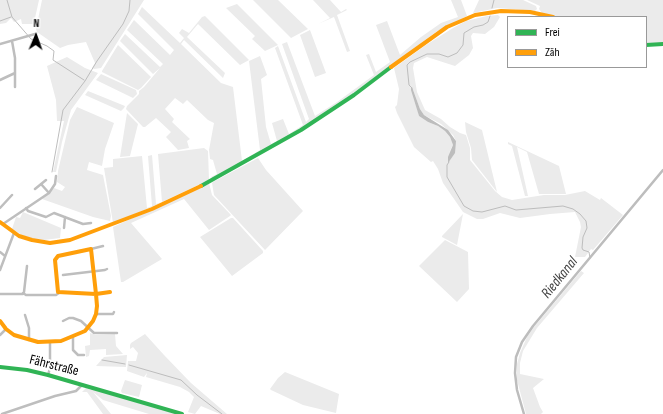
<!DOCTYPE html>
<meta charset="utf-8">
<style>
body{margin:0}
#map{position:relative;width:663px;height:414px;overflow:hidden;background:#fff;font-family:"Sofia Sans Condensed",sans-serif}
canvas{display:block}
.legend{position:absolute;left:507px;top:16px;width:140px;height:52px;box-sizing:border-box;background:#fff;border:1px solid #999;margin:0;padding:5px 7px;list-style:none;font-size:12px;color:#000}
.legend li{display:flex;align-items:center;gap:8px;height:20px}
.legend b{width:20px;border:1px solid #999}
.north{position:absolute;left:16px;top:16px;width:40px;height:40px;-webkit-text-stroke:3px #fff;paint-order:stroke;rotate:2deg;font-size:11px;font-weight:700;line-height:16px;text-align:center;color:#000}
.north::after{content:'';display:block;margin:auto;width:14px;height:18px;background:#000;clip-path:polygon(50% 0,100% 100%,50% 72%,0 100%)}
</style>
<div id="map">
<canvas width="663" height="414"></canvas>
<ul class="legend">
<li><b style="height:5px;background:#30b455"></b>Frei</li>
<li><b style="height:5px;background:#ff9f0a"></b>Zäh</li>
</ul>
<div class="north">N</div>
</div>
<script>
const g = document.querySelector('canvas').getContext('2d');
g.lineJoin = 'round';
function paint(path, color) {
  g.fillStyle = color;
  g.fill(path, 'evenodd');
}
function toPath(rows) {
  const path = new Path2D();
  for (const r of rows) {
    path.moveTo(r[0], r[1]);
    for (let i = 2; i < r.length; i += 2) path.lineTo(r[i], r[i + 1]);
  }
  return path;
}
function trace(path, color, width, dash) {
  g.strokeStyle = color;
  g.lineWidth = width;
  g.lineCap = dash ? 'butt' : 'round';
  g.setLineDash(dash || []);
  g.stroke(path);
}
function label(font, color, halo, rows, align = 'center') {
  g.font = font + ' "Sofia Sans Condensed",sans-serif';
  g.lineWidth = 4;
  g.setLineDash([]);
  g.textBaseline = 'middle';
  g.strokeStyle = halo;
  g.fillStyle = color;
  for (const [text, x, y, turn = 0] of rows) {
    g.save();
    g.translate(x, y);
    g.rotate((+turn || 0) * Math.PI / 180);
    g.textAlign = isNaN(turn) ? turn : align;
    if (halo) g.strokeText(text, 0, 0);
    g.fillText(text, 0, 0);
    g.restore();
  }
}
paint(toPath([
 [0,0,39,0,35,18,34,18,34,24,22,24,21,19,14,22,11,18,6,23,0,24],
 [42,0,144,0,101,68,94,69,92,68,95,63,86,42,68,45,60,48,37,32,36,29],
 [253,0,278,0,308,29,291,38],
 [313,0,330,0,341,12,346,9,347,10,337,15,350,51,347,52,334,17,318,24,330,18],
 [451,0,461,0,467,16,436,32,356,91,303,127,213,179,211,177,217,174,213,160,210,159,209,150,214,123,208,120,187,100,183,104,175,98,165,109,174,119,172,122,190,139,187,141,189,148,178,150,166,137,171,132,156,118,145,127,143,127,126,109,127,106,139,94,139,91,144,87,160,68,153,74,120,41,125,34,160,67,163,64,127,30,134,20,170,55,174,50,138,14,142,7,180,43,184,38,179,33,182,29,189,33,202,17,205,16,249,60,240,65,198,24,187,37,225,73,223,78,184,40,181,44,221,83,233,87,242,161,260,150,249,61,260,56,267,75,261,79,266,127,271,144,277,141,272,123,283,119,289,134,303,125,275,48,278,46,306,122,309,119,282,44,287,42,315,116,337,102,374,75,366,55,369,54,376,72,390,62,376,25,387,21,400,55,421,37,441,23,458,17],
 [479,0,523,0,536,6,537,9,535,11,497,8,473,13],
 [527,0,663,0,663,43,646,44,646,17,557,17,542,13,539,9,540,6],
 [237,4,278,45,265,51,252,39,255,36,226,8],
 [498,15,500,17,494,27,485,34,473,33,471,36,473,48,469,55,455,66,427,57,414,63,413,68,417,92,425,110,441,119,450,127,460,133,466,135,470,148,470,160,495,191,502,197,512,200,544,195,565,195,585,191,600,200,601,198,623,215,593,250,591,249,585,257,575,257,581,227,580,222,575,212,550,214,520,218,500,213,483,219,477,219,463,212,443,183,438,169,433,161,431,162,414,147,397,113,395,107,397,105,399,89,394,68,426,45,453,28,466,21,487,16],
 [412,87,420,109,424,115,441,124,453,135,456,141,449,153,453,145,450,137,445,131,438,126,428,122,419,116],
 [310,30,326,73,315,77,300,35],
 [118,45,151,77,141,88,138,90,102,72,102,71],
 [67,57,85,68,98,73,71,110,62,142,56,172,53,172,64,121,57,121,56,100,47,66],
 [101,74,136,90,137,94,133,98,96,80],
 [88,91,125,106,124,108,121,111,85,95],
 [77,107,114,123,105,149,102,166,89,162,87,170,103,175,111,216,110,221,93,217,42,199,54,188,62,191,65,187,57,182,58,171,70,120],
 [127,113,138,124,130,156,120,157],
 [465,122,482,130,497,192,472,160,471,148,466,132],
 [508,142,559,166,566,194,539,194,527,152,517,147,528,196,525,196,512,146,508,144],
 [204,148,208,151,209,180,147,209,113,223,104,168,113,167,113,159,142,156,147,208,152,206,148,156,152,155,156,204,162,202,158,154],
 [258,158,266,170,303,211,265,250,214,195,212,183,213,182],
 [209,183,212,195,231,215,230,216,209,230,184,199,131,223,162,259,123,282,121,282,113,227],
 [23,212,61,228,60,238,44,240,33,239,22,235,12,229,16,217,20,218],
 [463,214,457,245,442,237,442,236],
 [231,218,233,218,263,251,263,253,232,276,200,237],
 [445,240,468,252,469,289,457,302,419,266],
 [581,271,584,273,537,328,523,351,520,363,520,374,544,379,533,388,540,407,543,412,541,414,526,414,517,380,517,364,520,353,527,337,534,327],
 [90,333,95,335,115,334,116,346,123,354,106,355,106,349,90,350,89,356,86,357,85,346,90,345],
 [145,334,164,355,191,383,227,414,220,414,201,406,195,414,188,412,194,397,189,392,180,387,146,377,147,373,144,377,127,371,128,361,136,361,138,353,133,347,130,349,130,345,131,343],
 [127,355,126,367,96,366,104,357],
 [285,372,339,394,336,413,303,405,271,390,270,389,278,378],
 [125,380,142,385,139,397,122,393,121,391],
 [86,388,91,390,91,389,177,414,149,414,103,400,93,392,111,414,103,414,87,392,82,392]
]), '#ebebeb');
paint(toPath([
 [412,87,420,109,424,115,448,130,456,141,455,153,448,163,448,157,453,145,450,137,445,131,438,126,428,122,419,116,411,90,411,88]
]), '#bdbdbd');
trace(toPath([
 [7,0,12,17,31,39,47,46,54,51,53,60,84,80],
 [492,8,494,0],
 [0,21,11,17],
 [412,88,409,85,407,65,410,62,427,54,439,54,448,57,457,53,463,45,464,33,474,27,483,25,488,22,490,16],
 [449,162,447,165,447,177,464,206,473,211,482,212,505,206,516,210,563,206,573,209,580,214,586,221,587,228,583,237,582,248,583,250,589,252,590,258],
 [52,172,63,110,85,81,97,61,123,24,129,11,130,0],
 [102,360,125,364],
 [129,365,181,380,197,395,222,414]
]), '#bdbdbd', 1);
trace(toPath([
 [524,414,517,390,515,373,516,357,522,342,533,326,663,170]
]), '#bdbdbd', 2.5);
trace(toPath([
 [12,41,15,58,15,87],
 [0,44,35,34],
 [0,80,15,73],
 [41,184,49,193],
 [35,189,46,180],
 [0,208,12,195],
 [26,208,28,211,46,217,54,213,83,224,91,223],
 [3,224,49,193,55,184,56,176],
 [64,228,65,217],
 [91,249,103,246],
 [0,252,5,256],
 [0,270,14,233],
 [63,275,105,270,107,269],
 [23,293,26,295,56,295,59,293],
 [0,294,23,294,24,292,27,266],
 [96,314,113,314,114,312],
 [25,315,29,328,29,340],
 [63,321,69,318,73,318,81,321,94,333,117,333],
 [0,335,6,329],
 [73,337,73,350,78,355,84,355],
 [48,375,50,368,50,342],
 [2,414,55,396,76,391,82,385]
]), '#bebebe', 2.5);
trace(toPath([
 [646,45,663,44],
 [201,186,301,130,354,95,391,67],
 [0,367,27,370,48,375,182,414]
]), '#30b455', 4);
trace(toPath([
 [391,67,447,27,475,15,501,11,530,12,553,17],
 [0,222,19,236,32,240,50,243,70,240,152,209,201,186],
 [0,321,6,329,14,335,38,342,61,341,85,331,93,321,96,314,97,306,96,294,91,249,58,256,55,260,58,292,96,294,110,292]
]), '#ff9f0a', 4);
label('14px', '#000', '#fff', [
 ["Fährstraße",54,366,14]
]);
label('italic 15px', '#424242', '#fff', [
 ["Riedkanal",560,278,-51]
]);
</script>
